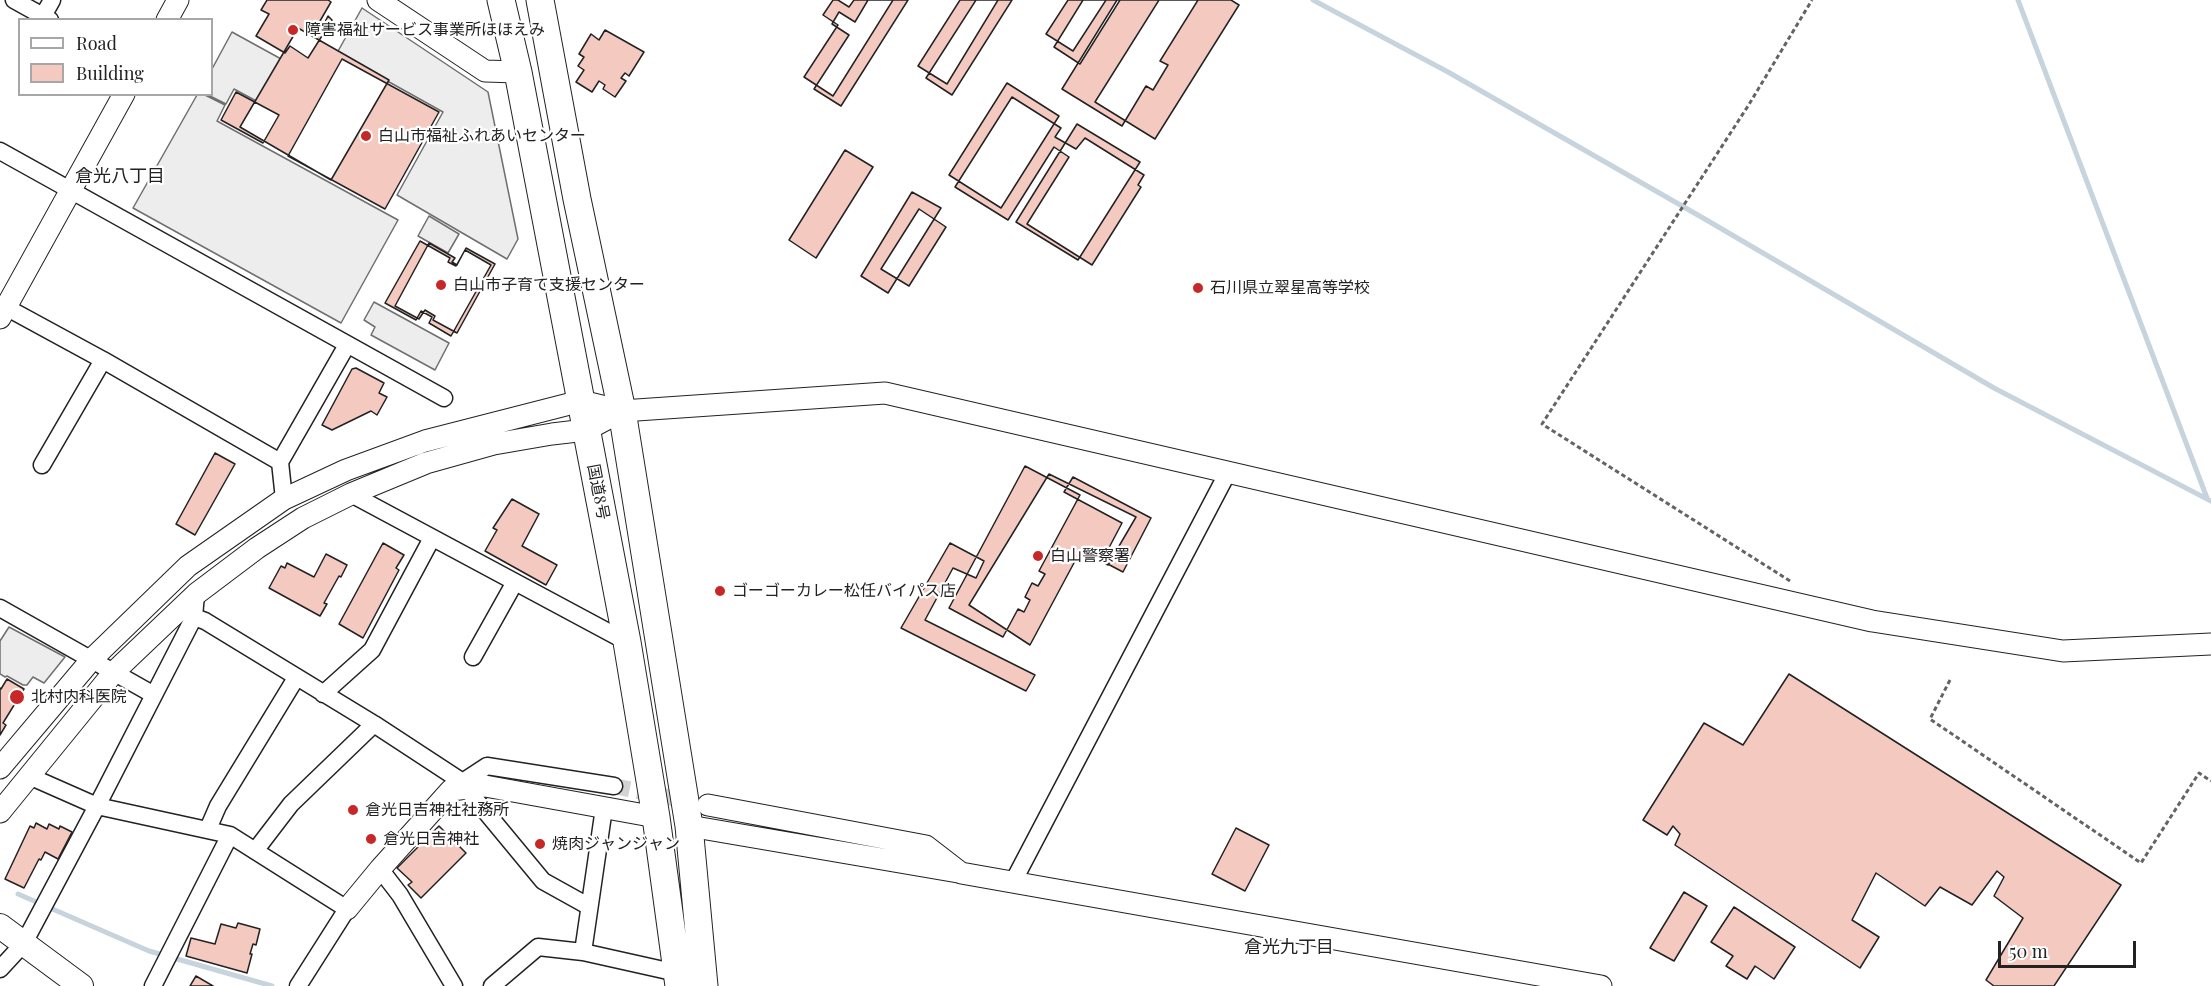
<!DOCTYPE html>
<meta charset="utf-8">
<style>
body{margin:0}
#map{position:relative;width:2211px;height:986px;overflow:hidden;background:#fff;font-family:"Playfair Display",serif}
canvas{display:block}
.legend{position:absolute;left:18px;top:18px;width:195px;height:78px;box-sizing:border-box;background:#fff;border:2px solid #a7a7a7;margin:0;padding:8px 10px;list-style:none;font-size:18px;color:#222}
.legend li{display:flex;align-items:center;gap:12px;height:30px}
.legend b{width:30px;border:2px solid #a7a7a7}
.scale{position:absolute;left:1998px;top:941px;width:138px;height:27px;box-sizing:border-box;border:3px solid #222;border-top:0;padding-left:8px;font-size:18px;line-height:21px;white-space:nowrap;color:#222;-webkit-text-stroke:4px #fff;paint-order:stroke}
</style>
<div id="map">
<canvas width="2211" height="986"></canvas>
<ul class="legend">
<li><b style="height:8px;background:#fff"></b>Road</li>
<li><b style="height:16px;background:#f3c9c0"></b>Building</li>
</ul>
<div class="scale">50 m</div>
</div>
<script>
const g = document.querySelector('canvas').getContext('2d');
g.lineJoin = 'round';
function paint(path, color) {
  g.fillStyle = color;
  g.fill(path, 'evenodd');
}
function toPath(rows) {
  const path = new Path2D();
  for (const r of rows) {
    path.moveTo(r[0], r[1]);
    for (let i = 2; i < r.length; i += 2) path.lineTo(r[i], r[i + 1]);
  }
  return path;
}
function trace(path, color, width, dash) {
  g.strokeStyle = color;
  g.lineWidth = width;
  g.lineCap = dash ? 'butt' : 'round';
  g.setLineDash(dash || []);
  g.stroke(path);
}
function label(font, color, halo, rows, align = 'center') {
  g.font = font + ' "Playfair Display","Noto Sans JP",serif';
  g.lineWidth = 4.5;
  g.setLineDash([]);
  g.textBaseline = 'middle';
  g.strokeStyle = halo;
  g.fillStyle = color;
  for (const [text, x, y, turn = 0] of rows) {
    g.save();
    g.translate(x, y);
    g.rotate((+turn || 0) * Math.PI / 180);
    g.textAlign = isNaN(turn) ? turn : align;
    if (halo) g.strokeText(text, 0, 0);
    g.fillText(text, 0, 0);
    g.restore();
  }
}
const parking = toPath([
 [362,8,488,92,518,239,507,259,397,195,443,112,337,53,362,8],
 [232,32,323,82,299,124,234,89,226,104,208,95,212,94,212,69,232,32],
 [203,94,225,105,217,121,398,220,341,323,133,208,197,95,203,94],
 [429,216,459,234,448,253,418,236,429,216],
 [374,302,449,343,435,370,371,335,375,327,364,320,374,302],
 [9,627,65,657,44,683,33,677,27,685,23,685,7,676,5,677,0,674,0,641,9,627]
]);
paint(parking, '#ededed');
trace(parking, '#6f6f6f', 1.5);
trace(toPath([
 [1313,0,1448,72,1703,218,1994,388,2211,501],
 [2018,0,2207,498],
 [18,894,149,951,272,986]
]), '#c7d3dd', 5);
const building = toPath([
 [267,0,328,0,331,2,320,21,324,24,328,16,332,20,308,58,290,46,285,53,256,36,269,14,261,10,267,0],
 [833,0,838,0,849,7,854,0,893,0,833,96,804,77,838,25,823,15,833,0],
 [868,0,908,0,841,106,814,89,849,35,832,24,839,12,855,22,868,0],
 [960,0,998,0,947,84,918,66,960,0],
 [976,0,1012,0,952,95,926,78,976,0],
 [1068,0,1106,0,1073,51,1046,34,1068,0],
 [1083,0,1120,0,1080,64,1054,47,1083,0],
 [1117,0,1198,0,1160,61,1168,65,1153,90,1146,86,1122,126,1062,89,1117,0],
 [1159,0,1231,0,1239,5,1155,139,1095,102,1159,0],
 [298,28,389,80,331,180,240,127,298,28],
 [605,30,644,52,629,76,625,73,621,78,626,81,615,97,603,89,605,85,599,81,592,92,576,82,584,70,578,66,584,57,579,54,591,34,599,40,605,30],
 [342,59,439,112,385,209,288,156,342,59],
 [1007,83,1059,116,1001,208,949,175,1007,83],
 [236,92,279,115,263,143,221,120,236,92],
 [1012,97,1061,128,1055,137,1076,149,1085,138,1144,175,1138,185,1141,187,1092,265,1027,224,1069,157,1054,147,1008,220,955,187,1012,97],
 [1077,124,1140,162,1078,260,1016,222,1077,124],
 [845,150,873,167,816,258,789,240,845,150],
 [912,192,941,208,888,293,861,276,912,192],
 [919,209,946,227,909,286,881,269,919,209],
 [420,241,450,258,448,262,456,266,465,250,491,265,451,336,429,323,432,317,421,311,416,320,385,303,420,241],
 [429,243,455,258,452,262,457,265,466,248,495,264,457,333,433,320,435,316,425,310,419,319,395,306,429,243],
 [356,368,384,383,379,393,387,397,377,415,371,411,332,430,322,425,352,369,356,368],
 [215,453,235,464,195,535,176,524,215,453],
 [1025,466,1080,495,1039,571,1045,574,1038,586,1032,583,1025,597,1030,600,1024,612,1018,609,1003,637,949,608,1025,466],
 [1049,474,1136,517,1108,565,1082,548,1030,645,969,605,1049,474],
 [1073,477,1151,518,1123,572,1102,561,1122,523,1064,492,1073,477],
 [512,499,539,514,522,546,557,565,546,585,485,551,497,530,493,528,512,499],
 [383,543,404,555,396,568,399,570,363,638,339,624,383,543],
 [950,543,984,561,976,578,953,568,925,620,1035,675,1026,691,901,628,950,543],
 [326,554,347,565,341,577,339,576,324,603,327,604,320,616,269,588,281,566,285,568,287,563,314,577,326,554],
 [1789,674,2121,885,2054,986,1994,986,1986,980,2023,918,1994,896,2004,877,1997,871,1972,905,1940,887,1925,906,1876,873,1852,920,1879,937,1860,968,1675,845,1680,834,1673,826,1667,835,1643,820,1704,723,1743,745,1789,674],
 [7,679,24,689,3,723,6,725,0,735,0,688,1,689,7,679],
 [36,823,47,829,49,824,59,829,60,826,72,832,58,859,45,852,41,860,39,859,24,888,5,879,30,826,34,828,36,823],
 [439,826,466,853,421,898,408,885,412,882,397,868,439,826],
 [1236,828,1269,845,1245,891,1212,874,1236,828],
 [1684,892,1707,906,1674,961,1650,948,1684,892],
 [1734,907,1795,947,1774,979,1755,966,1747,979,1726,966,1733,956,1711,942,1734,907],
 [238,923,260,929,256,945,253,944,250,954,252,954,247,973,186,956,191,938,215,944,221,924,236,928,238,923],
 [196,976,213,986,190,986,196,976]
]);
paint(building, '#f3c9c0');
trace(building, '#222', 1.5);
trace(toPath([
 [614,786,692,802]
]), '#d3d3d3', 16, [16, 8]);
const minor = toPath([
 [14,0,50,20],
 [43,16,52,0],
 [0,151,444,398],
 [0,304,103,360,280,462],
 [42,465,103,360],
 [351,494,627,642],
 [284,499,280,462,347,345],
 [0,608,154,695],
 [194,617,205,621,374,724,461,781],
 [473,657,515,582],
 [323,694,372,650,432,538],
 [29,776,97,806,230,835,347,909,298,986],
 [466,788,543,881,588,906],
 [452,789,487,766,614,786],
 [208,829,218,806,296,678],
 [255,851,291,804,374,724],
 [380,869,400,895,454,986],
 [1013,882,1228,472],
 [583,952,604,808],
 [0,969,24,943,97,806,194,617,196,594],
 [153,986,230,835],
 [492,986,538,947,583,952,677,973]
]);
const tertiary = toPath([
 [378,0,485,71,518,72],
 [167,20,178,0],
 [0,318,124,94],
 [0,768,92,659,188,566,284,499,346,470,425,441,581,401,622,411,885,393,1872,621,2063,651,2211,644],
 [708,805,926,846,961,873,1601,986],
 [0,812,114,672,196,594,257,548,303,518,351,494,426,463,494,444,552,434,586,430,622,411],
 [689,826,958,872],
 [347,909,380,869,451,790,485,786,656,817]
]);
const secondary = toPath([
 [0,926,81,986]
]);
const trunk = toPath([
 [501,0,518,72,627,642,656,817,679,986],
 [540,0,577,199,622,411,689,826,704,986]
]);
trace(minor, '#222', 19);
trace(tertiary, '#222', 23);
trace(secondary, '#222', 26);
trace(trunk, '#222', 29);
trace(toPath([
 [1790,581,1542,424,1748,106,1812,0],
 [1950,680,1930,719,2141,863,2199,773,2211,781]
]), '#646464', 3, [4.5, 3]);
trace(minor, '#fff', 16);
trace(tertiary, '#fff', 21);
trace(secondary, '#fff', 24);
trace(trunk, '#fff', 27);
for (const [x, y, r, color] of [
 [293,30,6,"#c62828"],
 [366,136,6,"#c62828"],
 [441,285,6,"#c62828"],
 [1198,288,6,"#c62828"],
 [1038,556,6,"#c62828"],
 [720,591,6,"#c62828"],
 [17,697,8,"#c62828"],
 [353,810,6,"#c62828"],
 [371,839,6,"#c62828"],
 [540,844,6,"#c62828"]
]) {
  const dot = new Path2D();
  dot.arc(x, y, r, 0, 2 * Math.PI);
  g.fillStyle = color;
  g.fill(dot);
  trace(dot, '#fff', 2);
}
label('16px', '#222', '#fff', [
 ["障害福祉サービス事業所ほほえみ",305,30],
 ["白山市福祉ふれあいセンター",378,136],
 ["白山市子育て支援センター",453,285],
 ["石川県立翠星高等学校",1210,288],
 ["白山警察署",1050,556],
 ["ゴーゴーカレー松任バイパス店",732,591],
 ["北村内科医院",31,697],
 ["倉光日吉神社社務所",365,810],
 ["倉光日吉神社",383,839],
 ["焼肉ジャンジャン",552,844]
], 'left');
label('16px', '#222', '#fff', [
 ["国道8号",598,492,79]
]);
label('18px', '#222', '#fff', [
 ["倉光八丁目",120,176],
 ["倉光九丁目",1289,947]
]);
</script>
